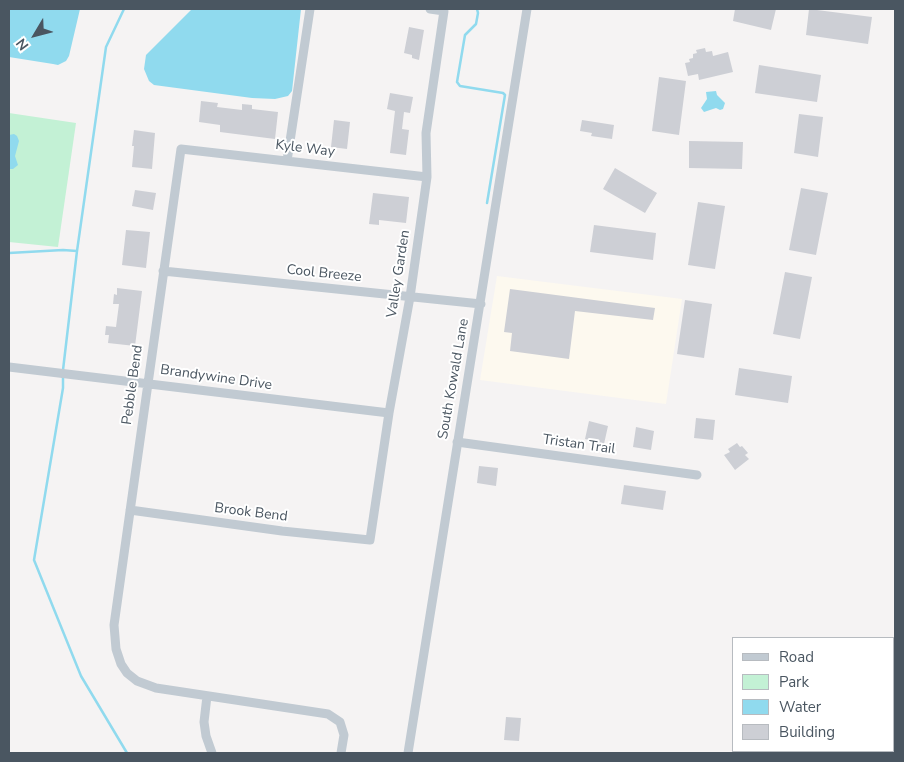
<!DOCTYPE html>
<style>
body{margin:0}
#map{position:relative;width:904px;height:762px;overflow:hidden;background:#f5f3f3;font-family:"Nunito Sans",sans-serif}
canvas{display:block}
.frame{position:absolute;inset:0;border:10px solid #4a5661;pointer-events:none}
.legend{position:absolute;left:732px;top:637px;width:162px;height:115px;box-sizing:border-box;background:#fff;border:1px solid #b7bbc0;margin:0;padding:6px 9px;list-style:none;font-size:15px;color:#4a5661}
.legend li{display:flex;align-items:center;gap:10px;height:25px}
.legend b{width:25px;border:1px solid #b7bbc0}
.north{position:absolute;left:10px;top:10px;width:50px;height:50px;-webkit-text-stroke:4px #fff;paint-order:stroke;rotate:233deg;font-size:14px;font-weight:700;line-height:20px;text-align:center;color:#4a5661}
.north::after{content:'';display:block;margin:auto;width:18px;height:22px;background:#4a5661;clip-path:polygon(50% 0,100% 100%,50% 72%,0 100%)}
</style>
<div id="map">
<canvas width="904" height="762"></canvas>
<div class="frame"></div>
<ul class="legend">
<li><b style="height:6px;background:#c1cad2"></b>Road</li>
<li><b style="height:14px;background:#c3f1d5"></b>Park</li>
<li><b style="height:14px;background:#90daee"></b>Water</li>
<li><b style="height:14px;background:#cdcfd5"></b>Building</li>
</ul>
<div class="north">N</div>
</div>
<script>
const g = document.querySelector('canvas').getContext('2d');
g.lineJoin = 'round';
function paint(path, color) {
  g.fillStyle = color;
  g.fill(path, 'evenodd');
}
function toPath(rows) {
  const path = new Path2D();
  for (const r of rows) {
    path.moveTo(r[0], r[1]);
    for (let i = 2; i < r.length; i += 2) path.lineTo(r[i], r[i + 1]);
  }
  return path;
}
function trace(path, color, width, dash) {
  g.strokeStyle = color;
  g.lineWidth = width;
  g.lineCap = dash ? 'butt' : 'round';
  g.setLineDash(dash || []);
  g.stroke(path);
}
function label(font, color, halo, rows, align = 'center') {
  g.font = font + ' "Nunito Sans",sans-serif';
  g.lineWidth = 4;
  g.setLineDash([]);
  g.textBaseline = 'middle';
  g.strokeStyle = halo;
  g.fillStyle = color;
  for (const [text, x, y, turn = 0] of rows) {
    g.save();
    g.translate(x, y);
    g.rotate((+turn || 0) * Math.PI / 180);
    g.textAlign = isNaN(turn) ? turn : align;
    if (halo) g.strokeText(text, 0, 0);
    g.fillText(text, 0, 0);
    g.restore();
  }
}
paint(toPath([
 [497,276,682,299,666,404,480,380]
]), '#fdf9ef');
paint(toPath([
 [9,113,76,123,58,247,9,242]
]), '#c3f1d5');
paint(toPath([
 [9,9,80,9,69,56,66,61,58,65,53,64,9,57],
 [192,9,301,9,292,91,288,96,275,99,252,98,154,85,149,81,144,69,146,55],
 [716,91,717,95,725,103,723,109,720,110,716,108,704,112,701,108,707,99,706,92],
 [14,134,17,136,19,141,15,156,18,165,13,169,9,169,9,135]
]), '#90daee');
trace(toPath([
 [477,9,478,13,476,24,465,35,457,82,460,86,503,93,505,95,487,203],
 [9,253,63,250,77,251],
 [63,370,77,251,106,47,124,9],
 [63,376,63,388,34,560,81,676,127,753]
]), '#90daee', 2.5);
paint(toPath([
 [735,9,776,9,771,30,733,21],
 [809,9,872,17,868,44,806,35],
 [409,27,424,30,419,60,412,58,412,55,404,53],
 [705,48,706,52,712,51,713,56,728,52,733,72,699,80,698,74,688,76,685,63,690,62,689,59,693,58,693,54,697,53,696,50],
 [759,65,821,75,817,102,755,93],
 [659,77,686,81,679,135,652,131],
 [390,93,413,97,410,113,404,112,402,129,409,130,406,155,390,153,395,111,387,109],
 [201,101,218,103,217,107,242,110,242,104,252,105,252,109,278,112,275,139,220,132,220,125,199,122],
 [799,114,823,117,818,157,794,153],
 [334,120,350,122,347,149,331,147],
 [582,120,614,125,612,139,591,136,592,133,580,131],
 [134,130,155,133,152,169,132,167,134,146,132,146],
 [689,141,743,142,742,169,689,168],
 [615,168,657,193,645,213,603,189],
 [801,188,828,193,816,255,789,250],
 [135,190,156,193,153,210,132,206],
 [373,193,409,197,406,223,379,220,379,225,369,224],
 [698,202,725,206,715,269,688,265],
 [594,225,656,233,653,260,590,252],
 [126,230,150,232,146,268,122,265],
 [785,272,812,277,800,339,773,334],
 [117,288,142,291,135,346,108,343,109,335,105,335,106,326,116,327,119,304,113,304,114,294,117,295],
 [510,289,655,308,653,320,575,311,569,359,510,351,512,333,504,332],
 [685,300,712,304,704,358,677,354],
 [739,368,792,376,788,403,735,395],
 [696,418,715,420,713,440,694,438],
 [589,421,608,426,604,444,585,439],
 [636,427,654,431,651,450,633,447],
 [737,443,740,447,742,446,748,453,745,455,749,459,735,470,724,455,730,452,728,449],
 [479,466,498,468,496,486,477,483],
 [624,485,666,491,663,510,621,504],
 [506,717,521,718,519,741,504,740]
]), '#cdcfd5');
trace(toPath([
 [287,161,310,9],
 [163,271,481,304],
 [9,367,389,413],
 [457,442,697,475],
 [130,510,282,531,370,540,389,413,410,297,427,177,426,133,444,11,430,9],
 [207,696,204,722,206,736,212,753],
 [341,753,344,735,340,722,328,714,156,688,137,681,127,673,121,664,116,649,114,625,181,149,427,177],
 [408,753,527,9]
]), '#c1cad2', 9);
label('14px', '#4a5661', '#fff', [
 ["Kyle Way",305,149,7],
 ["Cool Breeze",324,274,6],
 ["Valley Garden",399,274,-81],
 ["Brandywine Drive",216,378,8],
 ["South Kowald Lane",454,379,-80],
 ["Pebble Bend",133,385,-82],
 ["Tristan Trail",579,445,8],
 ["Brook Bend",251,513,7]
]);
</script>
